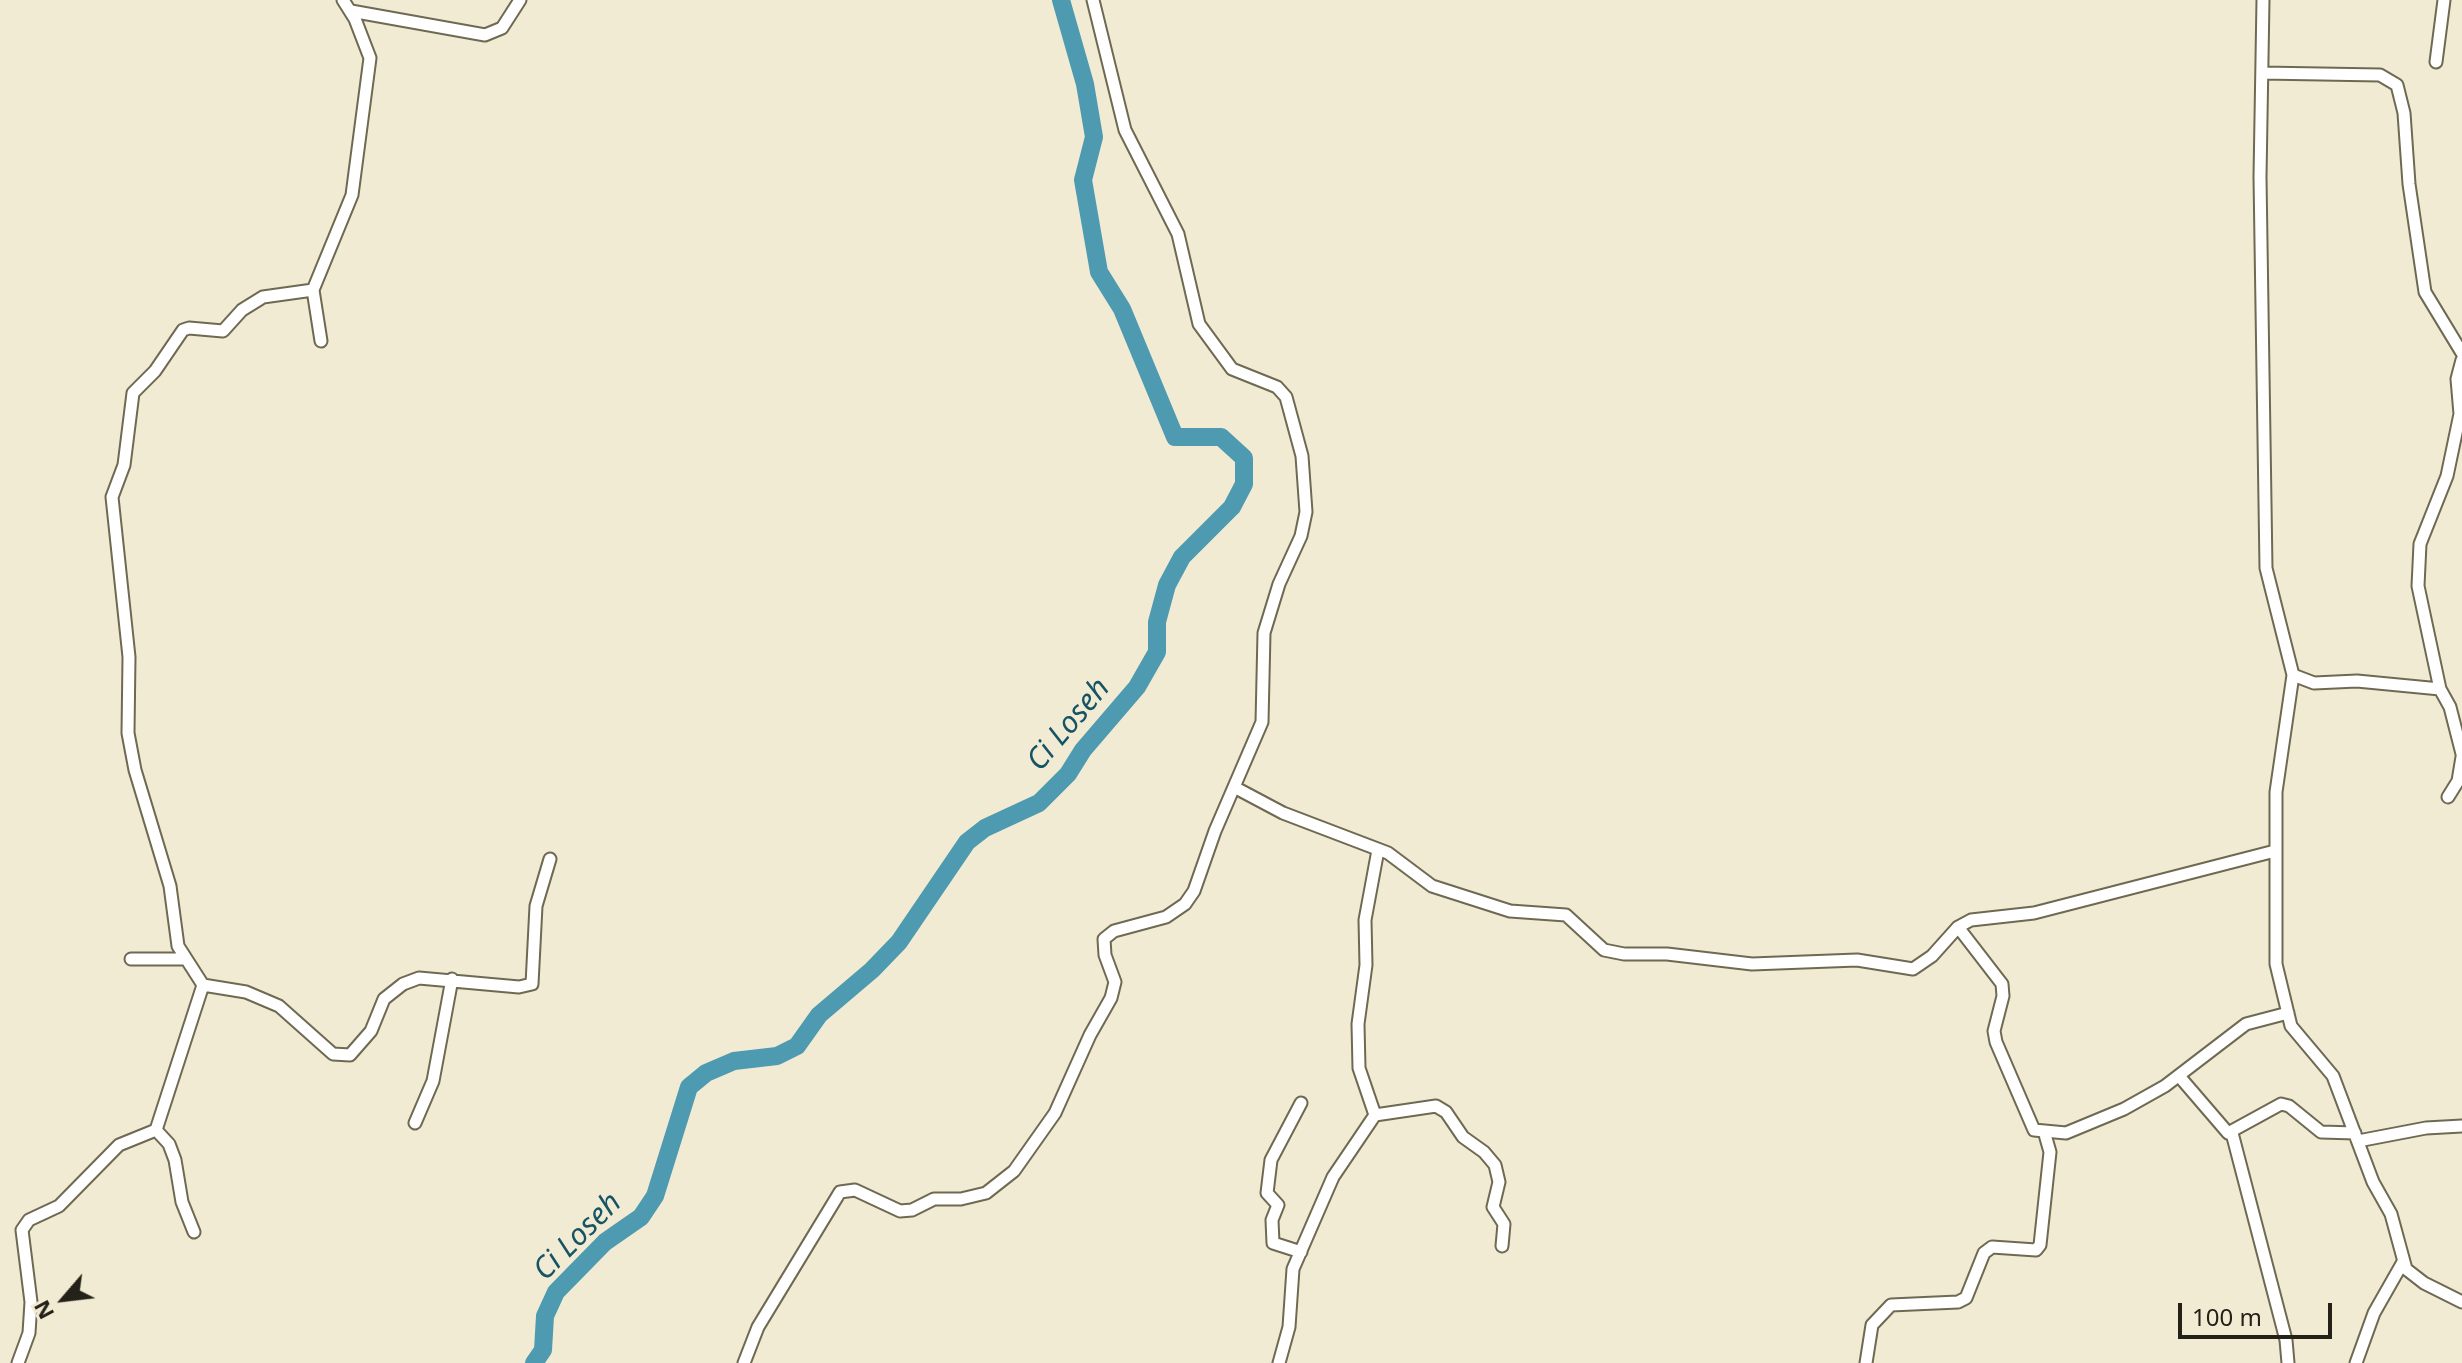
<!DOCTYPE html>
<style>
body{margin:0}
#map{position:relative;width:2462px;height:1363px;overflow:hidden;background:#f2ebd3;font-family:"Noto Sans",sans-serif}
canvas{display:block}
.north{position:absolute;left:24px;top:1259px;width:80px;height:80px;-webkit-text-stroke:6px #f2ebd3;paint-order:stroke;rotate:242deg;font-size:22px;font-weight:700;line-height:32px;text-align:center;color:#232118}
.north::after{content:'';display:block;margin:auto;width:28px;height:36px;background:#232118;clip-path:polygon(50% 0,100% 100%,50% 72%,0 100%)}
.scale{position:absolute;left:2178px;top:1303px;width:154px;height:36px;box-sizing:border-box;border:4px solid #232118;border-top:0;padding-left:10px;font-size:24px;line-height:28px;white-space:nowrap;color:#232118;-webkit-text-stroke:6px #f2ebd3;paint-order:stroke}
</style>
<div id="map">
<canvas width="2462" height="1363"></canvas>
<div class="north">N</div>
<div class="scale">100 m</div>
</div>
<script>
const g = document.querySelector('canvas').getContext('2d');
g.lineJoin = 'round';
function toPath(rows) {
  const path = new Path2D();
  for (const r of rows) {
    path.moveTo(r[0], r[1]);
    for (let i = 2; i < r.length; i += 2) path.lineTo(r[i], r[i + 1]);
  }
  return path;
}
function trace(path, color, width, dash) {
  g.strokeStyle = color;
  g.lineWidth = width;
  g.lineCap = dash ? 'butt' : 'round';
  g.setLineDash(dash || []);
  g.stroke(path);
}
function label(font, color, halo, rows, align = 'center') {
  g.font = font + ' "Noto Sans",sans-serif';
  g.lineWidth = 6;
  g.setLineDash([]);
  g.textBaseline = 'middle';
  g.strokeStyle = halo;
  g.fillStyle = color;
  for (const [text, x, y, turn = 0] of rows) {
    g.save();
    g.translate(x, y);
    g.rotate((+turn || 0) * Math.PI / 180);
    g.textAlign = isNaN(turn) ? turn : align;
    if (halo) g.strokeText(text, 0, 0);
    g.fillText(text, 0, 0);
    g.restore();
  }
}
trace(toPath([
 [534,1363,543,1350,545,1316,556,1292,605,1242,641,1217,655,1196,689,1087,706,1073,734,1061,777,1056,797,1046,819,1015,872,970,899,942,967,842,985,828,1039,803,1068,774,1083,750,1137,687,1157,652,1157,622,1167,585,1182,557,1232,507,1244,484,1244,458,1221,437,1175,437,1122,309,1099,272,1083,180,1094,137,1085,84,1061,0]
]), '#4e9ab0', 18);
const street = toPath([
 [2263,0,2260,177,2266,568,2293,675,2276,792,2276,964,2291,1026,2333,1076,2373,1182,2391,1214,2406,1269,2424,1283,2462,1302],
 [351,11,485,35,502,28,520,0],
 [2436,62,2444,0],
 [2262,73,2380,75,2397,85,2404,113,2409,184,2425,292,2462,353],
 [321,341,313,290,352,195,370,58,355,19,343,0],
 [2293,675,2314,683,2357,681,2440,689,2450,707,2462,754],
 [2440,689,2418,586,2420,544,2447,476,2460,414,2457,379,2462,360],
 [1234,787,1283,813,1388,853,1432,886,1510,911,1566,915,1604,950,1624,954,1667,954,1752,964,1857,960,1913,969,1932,956,1958,927,1971,920,2034,913,2275,851],
 [2448,797,2458,781,2462,757],
 [1958,927,2002,984,2003,996,1994,1031,1996,1042,2034,1130,2066,1133,2124,1109,2165,1086,2246,1024,2288,1013],
 [131,959,183,959],
 [203,985,246,992,279,1006,333,1054,350,1055,371,1031,384,999,403,984,419,978,519,987,532,984,536,906,550,859],
 [2179,1076,2228,1133,2281,1104,2289,1106,2321,1132,2355,1133],
 [1301,1103,1271,1160,1267,1193,1278,1205,1272,1220,1273,1243,1301,1252],
 [1375,1115,1436,1106,1446,1112,1463,1137,1484,1152,1495,1165,1499,1182,1493,1207,1504,1224,1502,1246],
 [415,1123,433,1081,452,979],
 [156,1130,169,1144,175,1160,182,1202,194,1232],
 [2232,1133,2286,1340,2288,1363],
 [2358,1141,2426,1128,2462,1126],
 [18,1363,29,1333,31,1302,22,1230,29,1220,59,1206,119,1145,156,1130,203,985,178,946,170,886,135,770,128,733,129,657,112,497,124,465,133,393,155,371,183,330,189,328,223,331,242,310,263,297,313,290],
 [744,1363,758,1327,840,1192,855,1190,900,1211,912,1210,934,1199,961,1199,986,1193,1014,1171,1055,1113,1090,1035,1111,998,1115,982,1105,955,1104,939,1114,931,1166,917,1185,904,1194,891,1215,831,1262,722,1264,633,1279,584,1301,536,1306,512,1302,456,1286,397,1277,387,1232,369,1199,324,1178,234,1125,130,1093,0],
 [1279,1363,1289,1327,1293,1269,1333,1177,1375,1115,1359,1068,1358,1024,1366,965,1365,920,1378,850],
 [1866,1363,1872,1325,1891,1305,1958,1302,1966,1298,1984,1253,1992,1247,2036,1250,2040,1245,2050,1152,2044,1131],
 [2356,1363,2374,1313,2403,1262]
]);
trace(street, '#6e6953', 15);
trace(street, '#fff', 11);
label('italic 30px', '#155465', '#f2ebd3', [
 ["Ci Loseh",1069,725,-50],
 ["Ci Loseh",578,1237,-45]
]);
</script>
